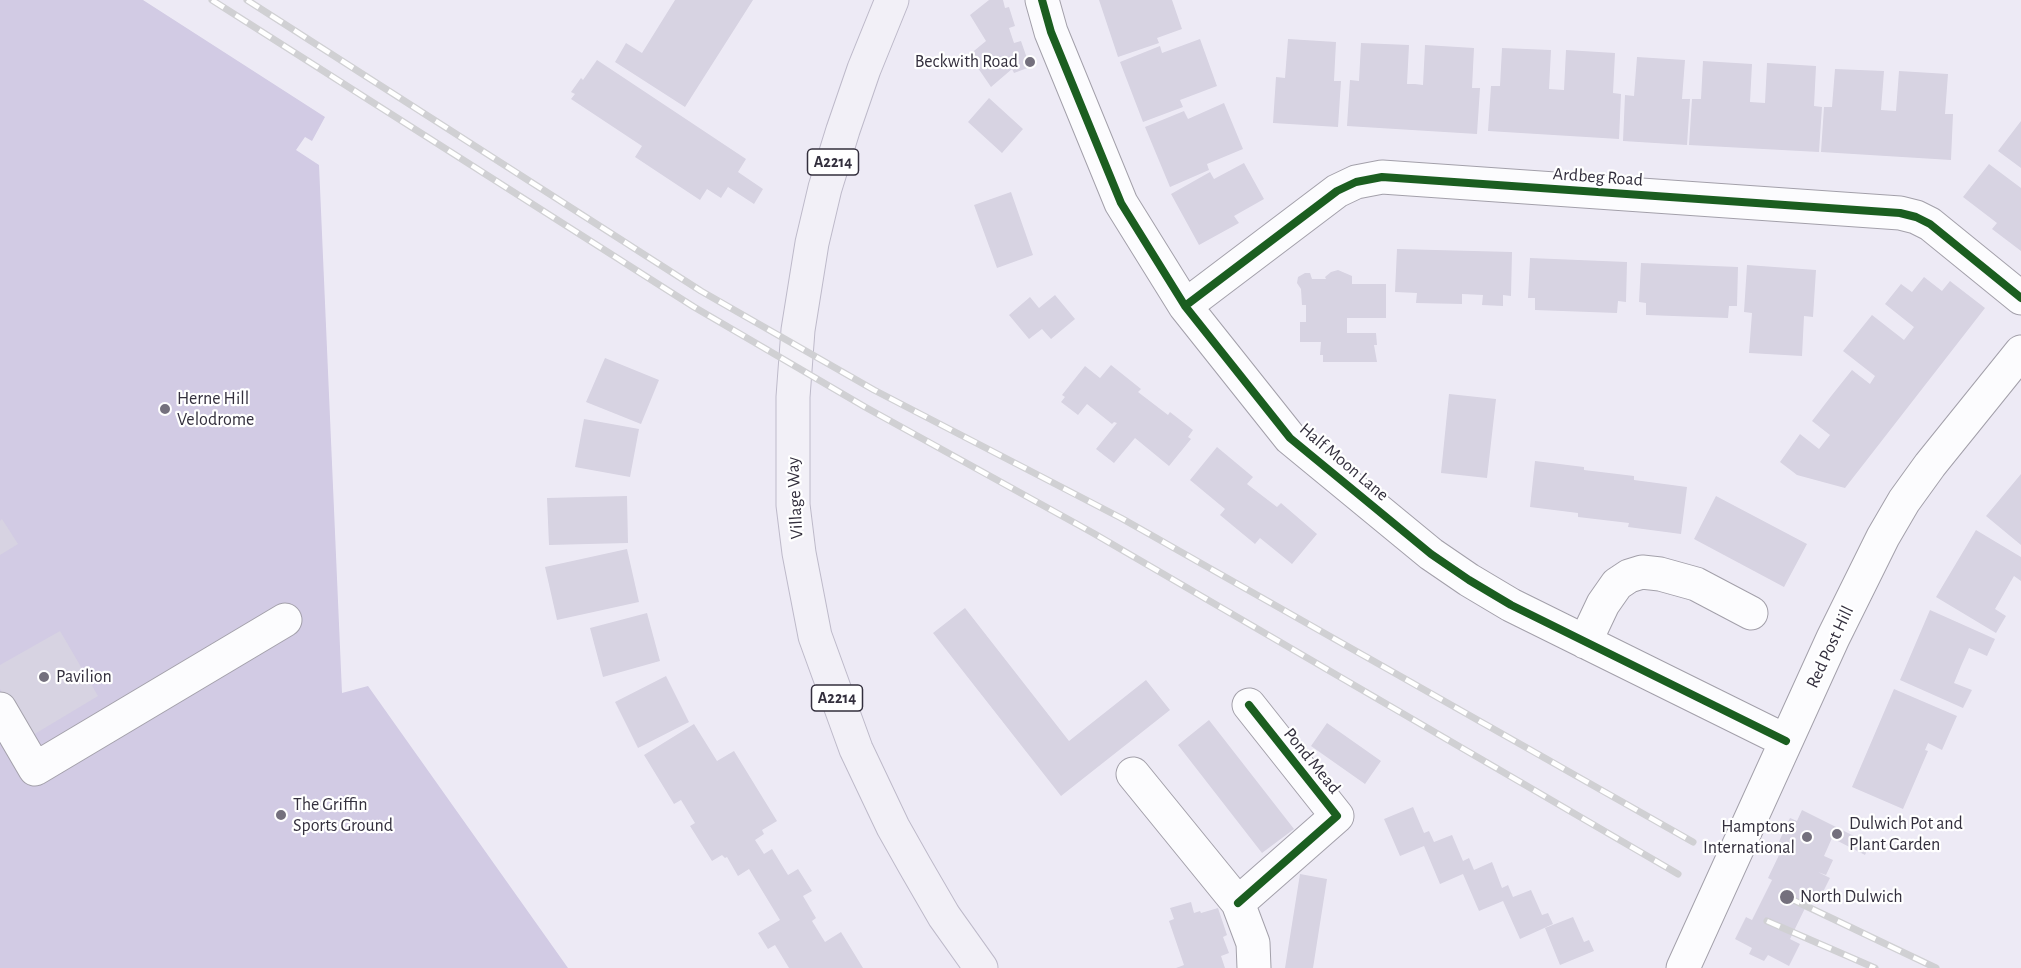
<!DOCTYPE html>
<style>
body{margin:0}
canvas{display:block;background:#edeaf5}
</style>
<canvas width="2021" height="968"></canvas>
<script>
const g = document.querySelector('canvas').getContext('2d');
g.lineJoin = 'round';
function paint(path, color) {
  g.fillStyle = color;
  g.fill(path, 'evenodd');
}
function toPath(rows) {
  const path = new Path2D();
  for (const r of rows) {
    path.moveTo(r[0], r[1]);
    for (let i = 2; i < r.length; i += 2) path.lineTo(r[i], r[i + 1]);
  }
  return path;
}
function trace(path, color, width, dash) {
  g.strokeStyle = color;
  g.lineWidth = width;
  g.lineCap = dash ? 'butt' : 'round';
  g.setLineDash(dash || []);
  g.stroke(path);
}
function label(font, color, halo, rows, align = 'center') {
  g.font = font + ' "Alegreya Sans",sans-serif';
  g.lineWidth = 4.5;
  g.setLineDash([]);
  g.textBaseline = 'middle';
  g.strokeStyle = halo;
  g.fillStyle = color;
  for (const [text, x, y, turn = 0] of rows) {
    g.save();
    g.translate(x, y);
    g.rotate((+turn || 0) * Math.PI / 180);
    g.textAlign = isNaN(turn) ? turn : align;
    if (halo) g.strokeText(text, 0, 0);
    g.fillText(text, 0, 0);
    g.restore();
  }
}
paint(toPath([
 [0,0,143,0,325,117,312,141,305,137,296,150,319,165,342,693,368,686,568,968,0,968]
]), '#d2cbe4');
paint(toPath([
 [675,0,753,0,685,107,615,62,626,43,642,53],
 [989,0,1003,0,1005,8,1009,7,1015,26,1009,28,1014,43,1021,41,1030,67,1014,73,1012,69,991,87,969,55,986,41,970,15],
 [1099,0,1172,0,1182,29,1157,38,1159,43,1118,57],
 [1200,39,1217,86,1180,100,1183,107,1143,122,1120,62,1160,46,1162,53],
 [1288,39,1336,42,1334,81,1341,81,1338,127,1273,123,1276,77,1285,78],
 [1361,43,1409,45,1407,84,1415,84,1423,85,1425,45,1474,48,1472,88,1480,88,1477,134,1347,126,1350,80,1359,81],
 [1502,48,1551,50,1549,89,1564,90,1566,50,1615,53,1613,93,1621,94,1619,139,1488,131,1491,86,1500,86],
 [1637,57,1685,60,1682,99,1690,99,1687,145,1623,141,1625,95,1634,96],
 [597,60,746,159,738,172,763,189,754,204,728,187,721,198,707,189,700,200,635,157,642,146,571,99,575,94,571,92,581,78,583,80],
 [1703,61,1752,64,1750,102,1765,103,1767,63,1816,66,1814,106,1822,107,1819,152,1689,145,1692,99,1701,99],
 [1835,69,1884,71,1881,110,1896,111,1899,71,1948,74,1945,114,1953,114,1951,160,1821,152,1824,107,1832,107],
 [989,98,1023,129,1002,153,968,122],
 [1224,103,1243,149,1207,164,1209,170,1170,187,1145,127,1184,111,1188,119],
 [2021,121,2021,168,1998,151],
 [1244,163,1264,199,1234,216,1239,223,1199,245,1171,194,1210,172,1214,179],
 [1989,164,2021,188,2021,251,1992,229,1997,223,1963,197],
 [1011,192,1033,255,997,268,974,205],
 [1397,249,1512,252,1511,296,1503,295,1503,306,1482,305,1483,295,1462,294,1462,304,1416,303,1417,293,1395,292],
 [1530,258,1627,262,1626,302,1618,301,1617,313,1535,310,1535,298,1528,298],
 [1641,263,1738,267,1737,306,1729,306,1728,318,1646,315,1646,303,1639,302],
 [1747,265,1816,270,1813,317,1804,316,1802,356,1749,353,1752,313,1744,312],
 [1338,270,1352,276,1352,284,1386,284,1386,318,1347,318,1347,333,1376,333,1377,345,1374,345,1377,362,1323,362,1323,355,1320,355,1321,342,1300,342,1300,322,1306,322,1306,305,1302,305,1301,289,1297,283,1298,277,1305,273,1310,273,1312,279,1326,279,1325,277,1331,272],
 [1924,277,1942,291,1950,281,1985,308,1845,488,1797,475,1780,462,1800,434,1819,449,1830,435,1812,421,1832,395,1852,370,1870,384,1875,376,1843,351,1872,315,1904,340,1914,327,1885,304,1901,284,1912,292],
 [1055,295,1075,319,1051,339,1042,329,1029,339,1009,315,1030,297,1039,308],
 [605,358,659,380,641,424,586,402],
 [1111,365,1141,389,1138,392,1168,415,1170,412,1193,430,1188,437,1191,439,1169,466,1135,438,1114,463,1096,449,1117,423,1114,422,1112,424,1087,404,1078,415,1061,402,1065,397,1062,395,1085,366,1100,378],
 [1449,394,1496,399,1487,478,1441,473],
 [584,419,639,429,630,477,575,467],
 [1217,447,1253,477,1247,484,1277,507,1281,503,1317,534,1292,564,1260,538,1255,544,1232,525,1220,515,1225,509,1190,480],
 [1535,461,1584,467,1584,470,1634,476,1634,480,1687,487,1681,534,1628,527,1629,523,1578,517,1578,513,1530,507],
 [2021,474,2021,545,1986,516],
 [627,496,628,543,549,545,547,498],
 [1716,496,1807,544,1784,587,1694,539],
 [2,519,18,544,0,555,0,521],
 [1976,530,2021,557,2021,581,2014,576,1995,609,2006,616,1996,633,1936,597],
 [627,549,639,602,557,620,545,567],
 [965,608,1069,741,1146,680,1170,710,1061,796,933,633],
 [1930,610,1995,639,1987,656,1969,648,1961,666,1954,683,1972,690,1963,708,1900,680],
 [647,613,660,661,603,677,590,628],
 [60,631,98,696,28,738,0,689,0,665],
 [666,676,689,722,638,748,615,702],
 [1894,689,1957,716,1942,750,1928,743,1925,750,1928,751,1903,809,1852,787],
 [1209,720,1294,829,1262,853,1178,745],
 [1327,723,1381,761,1365,784,1311,746],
 [694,724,717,761,734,751,777,821,762,830,764,834,755,840,764,854,772,849,788,875,798,869,812,891,803,896,816,918,812,921,825,942,841,932,863,968,789,968,775,945,768,949,758,933,780,920,749,869,738,876,727,857,725,858,722,855,712,861,690,826,695,823,681,800,674,804,644,755],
 [1413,807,1424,833,1429,831,1434,842,1452,835,1463,861,1469,858,1474,870,1492,862,1502,888,1508,885,1513,897,1531,890,1542,915,1548,913,1553,924,1520,939,1503,901,1479,911,1463,874,1440,884,1424,846,1400,856,1384,819],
 [1802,810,1870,844,1865,855,1832,838,1824,856,1833,860,1826,875,1818,872,1830,878,1817,904,1809,900,1790,939,1800,944,1789,966,1768,955,1764,961,1749,954,1752,948,1735,939,1746,917,1752,920,1772,880,1768,878,1780,853,1775,850,1790,818,1797,821],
 [1300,874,1327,879,1313,968,1285,968],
 [1191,902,1194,913,1200,911,1201,913,1218,908,1227,935,1223,937,1229,953,1221,956,1225,968,1176,968,1184,965,1169,921,1174,919,1170,908],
 [1573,917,1584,942,1589,940,1594,951,1560,965,1545,928]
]), '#d7d3e2');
const minor = toPath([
 [1042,0,1051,32,1121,203,1185,306,1290,438,1431,554,1469,580,1511,605,1786,741],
 [1185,306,1337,191,1356,182,1382,177,1900,213,1916,217,1930,224,2021,298],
 [1585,642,1603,604,1617,584,1629,576,1642,572,1660,574,1696,584,1751,613],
 [0,709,35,769,285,620],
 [1133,774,1238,903,1253,943,1254,968],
 [1238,903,1337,816,1249,705],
 [1683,968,1833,638,1883,537,1904,501,1930,465,2021,352]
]);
const major = toPath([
 [892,0,864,69,843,130,825,188,812,243,798,330,793,397,793,505,799,553,815,636,856,749,893,827,915,866,944,916,981,968]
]);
trace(minor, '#a3a0aa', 35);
trace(major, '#bebaca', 35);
trace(minor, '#fcfcfe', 33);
trace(major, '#f2f0f7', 33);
const rail = toPath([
 [212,0,694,307,865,407,1093,533,1678,874],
 [247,0,701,291,874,390,1121,518,1693,842],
 [1787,897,1936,968],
 [1767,921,1875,968]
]);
trace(rail, '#d0d0d3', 7);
trace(rail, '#fff', 4.5, [14]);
trace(toPath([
 [1042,0,1051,32,1121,203,1185,306,1290,438,1431,554,1469,580,1511,605,1786,741],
 [1185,306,1337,191,1356,182,1382,177,1900,213,1916,217,1930,224,2021,298],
 [1238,903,1337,816,1249,705]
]), '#1b5e20', 8);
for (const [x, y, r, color] of [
 [1030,62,6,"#74707d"],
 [165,409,6,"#74707d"],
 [44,677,6,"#74707d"],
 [281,815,6,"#74707d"],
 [1837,834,6,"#74707d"],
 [1807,837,6,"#74707d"],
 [1787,897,8,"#74707d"]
]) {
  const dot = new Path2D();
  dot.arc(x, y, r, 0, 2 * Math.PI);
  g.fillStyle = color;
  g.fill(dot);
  trace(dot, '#fff', 2);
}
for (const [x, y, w] of [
 [833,162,51],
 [837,698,51]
]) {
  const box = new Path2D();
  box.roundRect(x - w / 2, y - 13, w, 26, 4.5);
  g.fillStyle = '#fff';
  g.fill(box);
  trace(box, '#332f3d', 1.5);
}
label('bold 16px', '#332f3d', null, [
 ["A2214",833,162],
 ["A2214",837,698]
]);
label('18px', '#332f3d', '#fff', [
 ["Beckwith Road",1018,62,"right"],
 ["Herne Hill",177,399],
 ["Velodrome",177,420],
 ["Pavilion",56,677],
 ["The Griffin",293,805],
 ["Sports Ground",293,826],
 ["Dulwich Pot and",1849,824],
 ["Plant Garden",1849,845],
 ["Hamptons",1795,827,"right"],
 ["International",1795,848,"right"],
 ["North Dulwich",1800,897]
], 'left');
label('18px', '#332f3d', '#fff', [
 ["Ardbeg Road",1598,177,4],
 ["Half Moon Lane",1344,462,40],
 ["Village Way",795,498,-93],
 ["Red Post Hill",1830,647,-65],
 ["Pond Mead",1312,761,51]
]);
</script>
